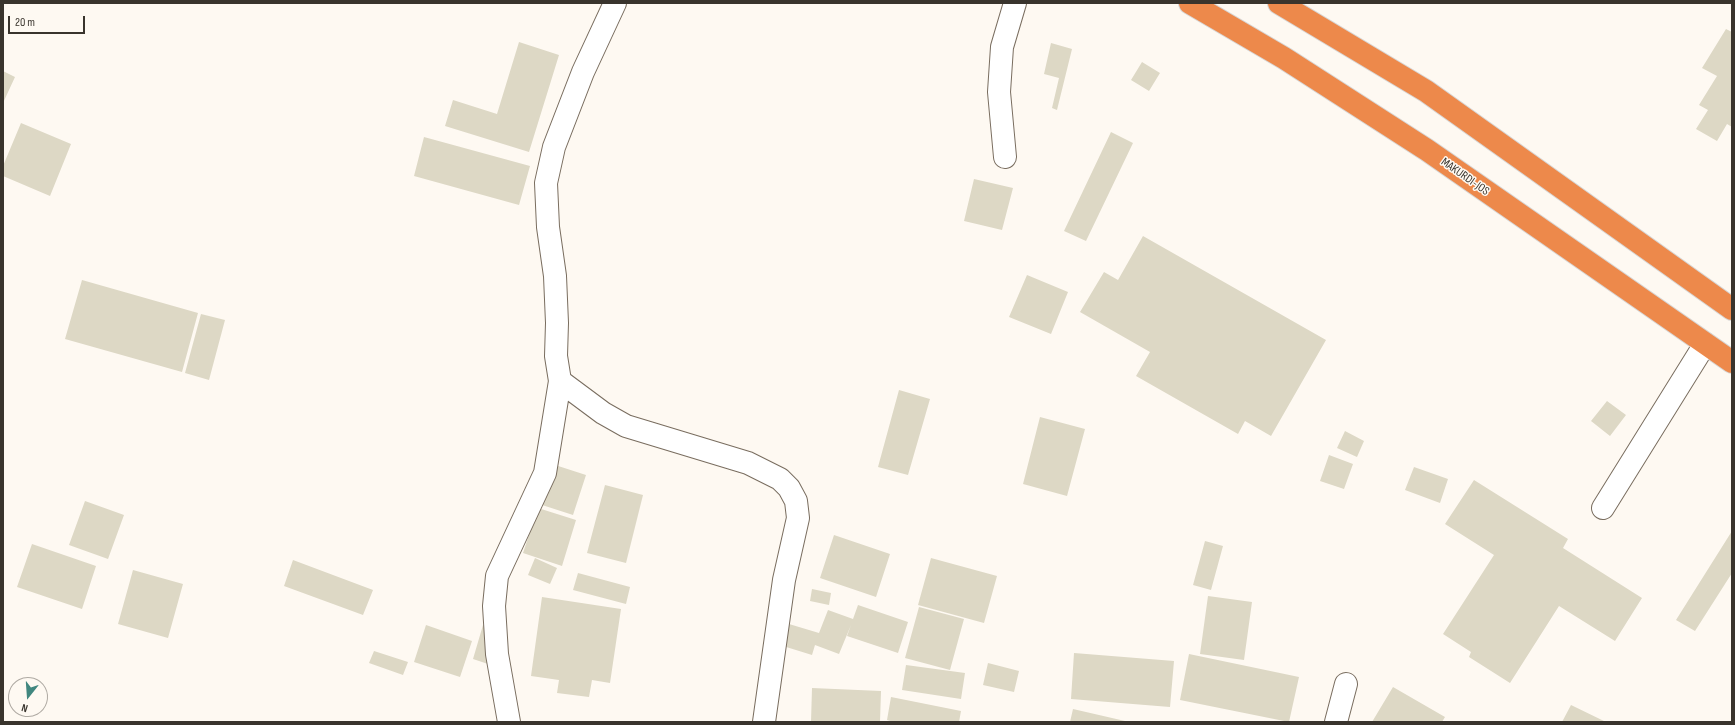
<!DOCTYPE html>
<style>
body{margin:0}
#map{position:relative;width:1735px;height:725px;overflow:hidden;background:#fef9f2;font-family:"Sofia Sans Condensed",sans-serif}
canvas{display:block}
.frame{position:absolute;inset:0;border:4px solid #39342d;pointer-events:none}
.north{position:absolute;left:8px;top:677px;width:40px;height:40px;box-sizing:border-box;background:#fef9f2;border:1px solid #afaaa3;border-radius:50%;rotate:197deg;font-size:11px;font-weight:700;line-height:16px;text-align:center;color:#39342d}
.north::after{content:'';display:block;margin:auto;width:14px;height:18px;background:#41877f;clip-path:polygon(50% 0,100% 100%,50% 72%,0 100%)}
.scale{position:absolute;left:8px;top:16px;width:77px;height:18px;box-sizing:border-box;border:2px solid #39342d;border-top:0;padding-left:5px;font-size:12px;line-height:14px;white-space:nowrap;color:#39342d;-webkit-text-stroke:3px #fef9f2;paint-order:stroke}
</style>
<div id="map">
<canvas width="1735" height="725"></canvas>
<div class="frame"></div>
<div class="north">N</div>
<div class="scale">20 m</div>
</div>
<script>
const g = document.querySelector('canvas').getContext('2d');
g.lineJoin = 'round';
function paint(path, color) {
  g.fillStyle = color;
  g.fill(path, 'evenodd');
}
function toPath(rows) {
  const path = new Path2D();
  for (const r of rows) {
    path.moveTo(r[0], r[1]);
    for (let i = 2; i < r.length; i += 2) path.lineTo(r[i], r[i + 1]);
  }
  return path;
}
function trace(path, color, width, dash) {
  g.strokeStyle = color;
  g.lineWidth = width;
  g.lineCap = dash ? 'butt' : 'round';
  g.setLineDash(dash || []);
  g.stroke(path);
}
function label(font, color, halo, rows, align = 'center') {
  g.font = font + ' "Sofia Sans Condensed",sans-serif';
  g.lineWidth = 3;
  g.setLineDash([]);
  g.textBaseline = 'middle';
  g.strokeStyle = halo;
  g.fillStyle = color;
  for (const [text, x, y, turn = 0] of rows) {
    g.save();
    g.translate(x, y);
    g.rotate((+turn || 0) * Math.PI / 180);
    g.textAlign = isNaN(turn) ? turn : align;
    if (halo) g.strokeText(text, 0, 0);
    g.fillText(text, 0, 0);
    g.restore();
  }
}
paint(toPath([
 [1726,29,1732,32,1732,127,1727,124,1717,141,1696,129,1708,110,1699,105,1717,76,1702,68],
 [519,42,559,55,529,152,445,126,453,100,497,114],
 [1051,43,1072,49,1057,110,1052,108,1059,78,1044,74],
 [1142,62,1160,73,1149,91,1131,80],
 [3,71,15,77,3,103],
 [21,123,71,144,50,196,3,176,3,166],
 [1111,132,1133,143,1086,241,1064,231],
 [424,137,530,166,519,205,414,176],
 [974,179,1013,188,1002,230,964,221],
 [1143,236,1326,340,1271,436,1245,421,1238,434,1136,376,1150,352,1080,312,1104,272,1118,280],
 [1027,275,1068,292,1051,334,1009,317],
 [82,280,198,313,182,372,65,339],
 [201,314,225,320,209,380,185,373],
 [899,390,930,399,908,475,878,467],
 [1607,401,1626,415,1610,436,1591,421],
 [1040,417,1085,429,1067,496,1023,484],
 [1345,431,1364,441,1357,457,1337,448],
 [1329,455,1353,464,1344,489,1320,481],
 [552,464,586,475,573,515,539,504],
 [1414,467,1448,479,1440,503,1405,490],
 [1474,480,1568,539,1563,548,1642,598,1615,641,1559,606,1510,683,1469,657,1471,652,1443,634,1494,555,1445,524],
 [605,485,643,495,626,563,587,553],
 [85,501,124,515,108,559,69,545],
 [538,508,576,520,562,566,523,553],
 [1732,531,1732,573,1695,631,1676,620],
 [834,535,890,554,876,597,820,578],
 [1205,541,1223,546,1211,590,1193,585],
 [32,544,96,566,82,609,17,587],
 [535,558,557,568,550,584,528,575],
 [931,558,997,576,984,623,918,605],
 [293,560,373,590,363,615,284,586],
 [133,570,183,584,168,638,118,624],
 [578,573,630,587,626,604,573,590],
 [812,589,831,593,829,605,810,601],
 [1208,596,1252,602,1244,660,1200,654],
 [542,597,621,609,610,683,592,680,589,697,557,693,559,680,531,676],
 [858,605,908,622,898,653,847,636,851,625,839,654,815,645,812,655,783,646,789,624,819,633,828,610,853,619],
 [919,607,964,619,950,670,905,658],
 [426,625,472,641,460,677,414,662],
 [483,625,501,631,491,665,473,659],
 [374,651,408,662,403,675,369,663],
 [1074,653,1174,661,1170,707,1071,699],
 [1189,654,1299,677,1289,722,1180,700],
 [988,663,1019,671,1014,692,983,685],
 [906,665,965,673,961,699,902,690],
 [1393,687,1445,717,1442,722,1372,722],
 [812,688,881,691,880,722,811,722],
 [891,697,961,711,959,722,894,722,887,720],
 [1571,705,1606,722,1562,722],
 [1073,709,1125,721,1125,722,1070,722]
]), '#ddd8c5');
const minor = toPath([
 [1005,157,999,92,1002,47,1015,3],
 [560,381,603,413,626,426,748,463,780,479,789,488,796,501,798,518,784,580,764,722],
 [1603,508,1705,344],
 [509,722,497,654,494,606,497,576,545,473,560,381,556,356,557,323,555,276,548,227,546,183,554,147,583,72,615,3],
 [1336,722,1346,684]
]);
const highway = toPath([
 [1190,3,1284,58,1427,150,1732,362],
 [1279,3,1426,91,1732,309]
]);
trace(minor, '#796d5f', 24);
trace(highway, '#d7d6d5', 24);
trace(minor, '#fff', 22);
trace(highway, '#ed894b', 22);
label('12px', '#39342d', '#fef9f2', [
 ["MAKURDI-JOS",1465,177,35]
]);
</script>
